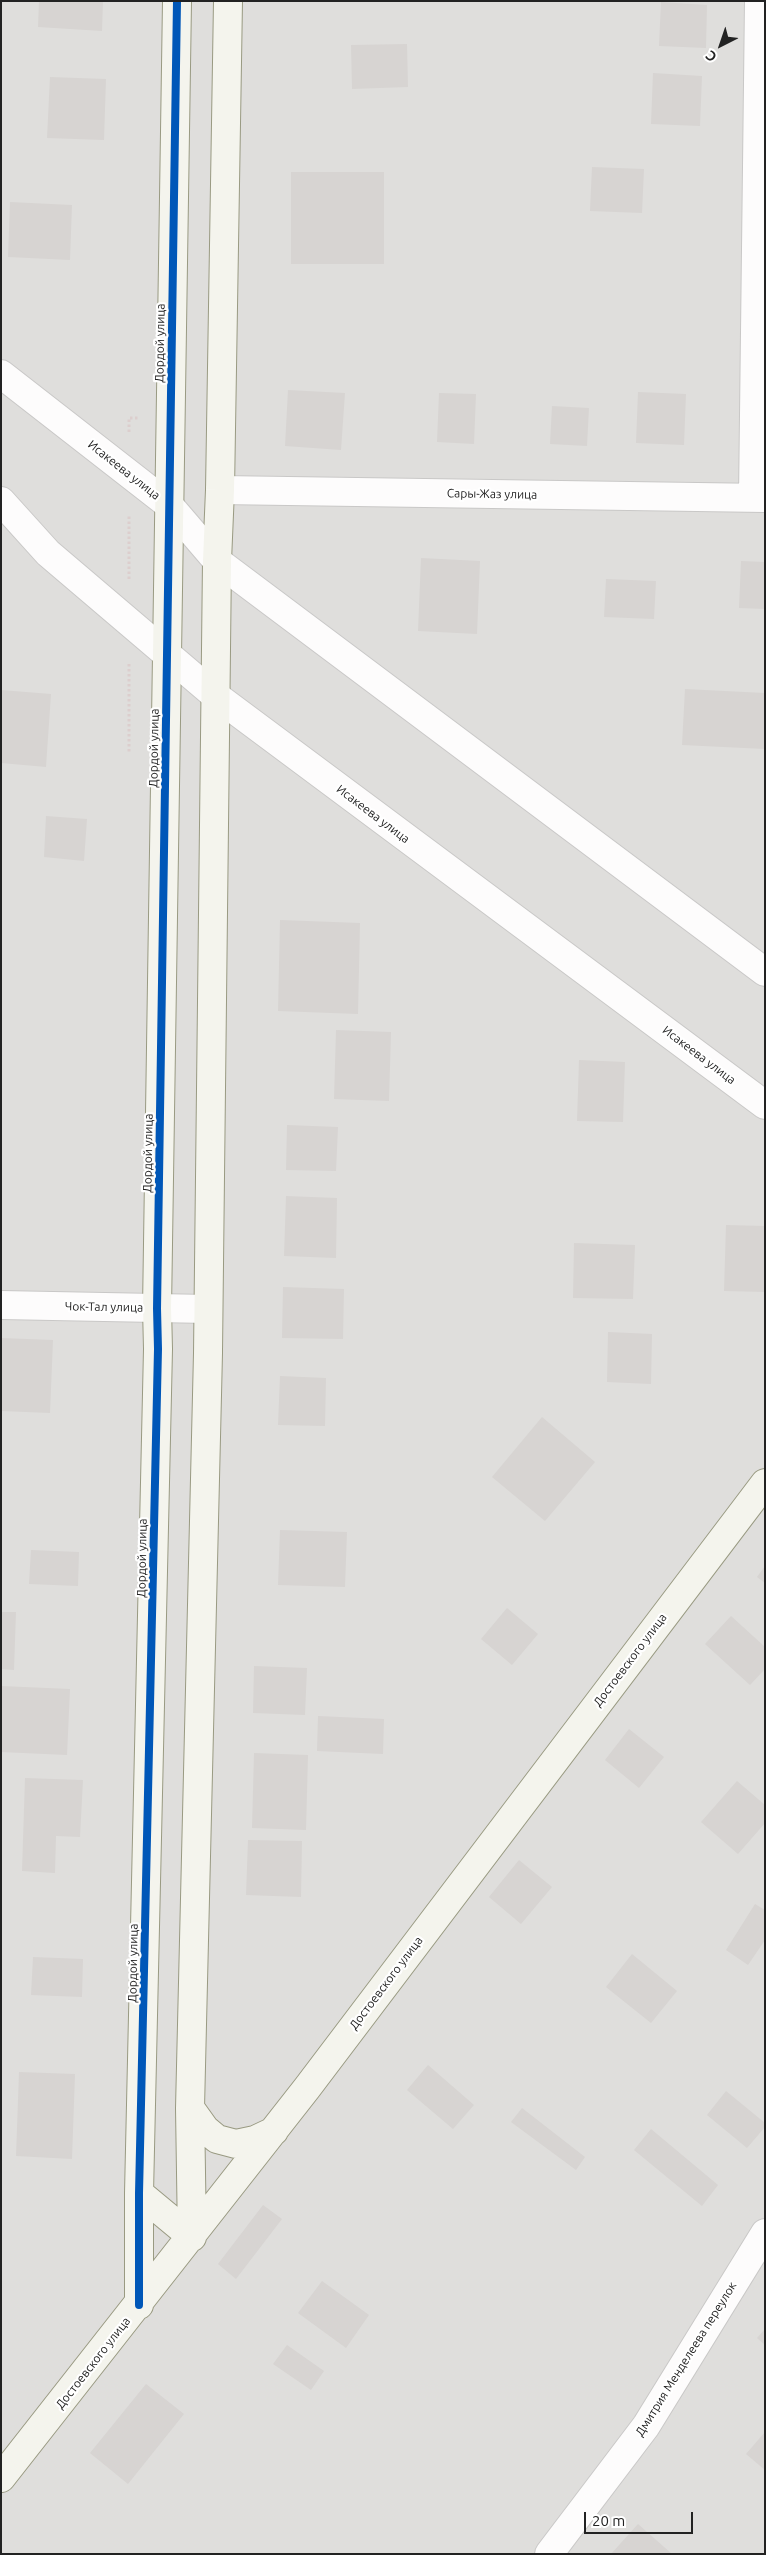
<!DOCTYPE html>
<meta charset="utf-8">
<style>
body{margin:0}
#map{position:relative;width:766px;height:2555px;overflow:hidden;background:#f0eeeb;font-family:Ubuntu,sans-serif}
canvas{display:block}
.frame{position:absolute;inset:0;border:2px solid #222;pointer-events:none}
.north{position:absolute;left:696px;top:20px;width:50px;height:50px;-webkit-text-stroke:4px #fff;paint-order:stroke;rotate:221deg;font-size:14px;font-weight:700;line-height:20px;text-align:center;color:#222}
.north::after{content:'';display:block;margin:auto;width:18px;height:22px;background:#222;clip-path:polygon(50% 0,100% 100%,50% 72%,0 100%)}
.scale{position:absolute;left:584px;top:2512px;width:109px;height:22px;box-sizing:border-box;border:2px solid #222;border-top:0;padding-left:6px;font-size:15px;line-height:18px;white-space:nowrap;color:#222;-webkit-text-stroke:4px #fff;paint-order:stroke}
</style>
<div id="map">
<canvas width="766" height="2555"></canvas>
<div class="frame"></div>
<div class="north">С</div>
<div class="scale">20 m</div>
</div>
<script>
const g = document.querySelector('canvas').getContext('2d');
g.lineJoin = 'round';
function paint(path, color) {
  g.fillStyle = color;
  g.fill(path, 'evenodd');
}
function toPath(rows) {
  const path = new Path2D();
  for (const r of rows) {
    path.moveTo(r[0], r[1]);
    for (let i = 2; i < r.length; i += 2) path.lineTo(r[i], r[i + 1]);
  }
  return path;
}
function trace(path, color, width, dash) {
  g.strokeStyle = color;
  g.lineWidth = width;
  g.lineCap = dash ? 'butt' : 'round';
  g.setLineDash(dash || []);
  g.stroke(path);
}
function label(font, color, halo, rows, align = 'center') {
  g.font = font + ' Ubuntu,sans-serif';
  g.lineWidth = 4.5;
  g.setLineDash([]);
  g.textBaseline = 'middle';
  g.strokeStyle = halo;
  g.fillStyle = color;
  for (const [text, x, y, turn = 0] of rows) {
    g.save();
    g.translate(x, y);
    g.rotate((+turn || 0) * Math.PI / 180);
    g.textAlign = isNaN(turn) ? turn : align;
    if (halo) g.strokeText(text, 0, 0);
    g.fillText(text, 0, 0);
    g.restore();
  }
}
paint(toPath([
 [1,1,765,1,765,2554,1,2554]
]), '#dfdedc');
paint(toPath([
 [39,1,103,1,102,31,38,27],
 [661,2,707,5,706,48,659,46],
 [407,44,408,87,352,89,351,45],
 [653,73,702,76,700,126,651,124],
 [50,77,106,79,104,140,47,138],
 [592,167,644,169,642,213,590,211],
 [291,172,384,172,384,264,291,264],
 [10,202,72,205,70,260,8,257],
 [288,390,345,393,341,450,285,446],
 [638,392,686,394,684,445,636,443],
 [439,393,476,394,474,444,437,442],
 [552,406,589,408,587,446,550,444],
 [421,558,480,561,477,634,418,631],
 [741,561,765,562,765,609,739,608],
 [606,579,656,581,654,619,604,617],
 [685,689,765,693,765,749,682,745],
 [1,690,51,694,46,767,1,763],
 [46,816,87,819,84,861,44,857],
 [280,920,360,923,358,1014,278,1011],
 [336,1030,391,1032,389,1101,334,1099],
 [579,1060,625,1062,623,1122,577,1121],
 [287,1125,338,1127,336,1171,286,1170],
 [286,1196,337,1198,336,1258,284,1256],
 [726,1225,765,1226,765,1292,724,1291],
 [574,1243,635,1245,633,1299,573,1298],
 [283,1287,344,1289,343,1339,282,1338],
 [608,1332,652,1334,651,1384,607,1382],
 [1,1338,53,1340,50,1413,1,1411],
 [280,1376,326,1378,325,1426,278,1425],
 [542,1417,595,1462,545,1521,492,1477],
 [280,1530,347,1532,345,1587,278,1585],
 [31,1550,79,1552,78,1586,29,1584],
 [765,1566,765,1583,757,1577],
 [507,1608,538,1634,512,1665,481,1639],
 [1,1612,16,1612,14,1670,1,1669],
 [731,1616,765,1647,765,1669,750,1685,705,1644],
 [254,1666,307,1668,305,1715,253,1713],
 [1,1686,70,1689,67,1755,1,1752],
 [318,1716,384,1719,383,1754,317,1751],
 [629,1729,664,1757,639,1788,605,1760],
 [254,1753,308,1755,306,1830,252,1828],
 [25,1778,83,1780,80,1837,56,1836,55,1873,22,1871],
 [737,1781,765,1805,765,1823,738,1854,701,1822],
 [248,1840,302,1841,301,1897,246,1895],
 [519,1860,552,1887,521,1924,489,1897],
 [755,1904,765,1910,765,1940,748,1965,726,1950],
 [632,1954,677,1991,651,2023,606,1987],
 [33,1957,83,1959,82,1997,31,1995],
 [428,2065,474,2105,453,2129,407,2090],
 [19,2072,75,2074,72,2159,16,2156],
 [726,2091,765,2123,765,2127,747,2148,707,2115],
 [522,2108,585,2157,576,2170,511,2122],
 [651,2129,718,2185,702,2206,634,2150],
 [263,2205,282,2219,236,2279,218,2264],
 [322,2281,369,2315,346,2348,298,2313],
 [765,2329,765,2345,757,2338],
 [287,2345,324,2371,311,2390,273,2364],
 [146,2384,184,2414,128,2484,90,2453],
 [765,2432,765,2470,746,2454],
 [638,2524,672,2554,611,2554]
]), '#d7d4d2');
const street = toPath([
 [1,374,169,505,217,561,765,972],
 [220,490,765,498],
 [753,498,759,1],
 [1,501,48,553,216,696,765,1105],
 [1,1305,208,1309],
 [549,2554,646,2426,765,2233]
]);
const secondary = toPath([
 [190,2108,205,2129,217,2139,236,2144,255,2140,274,2131],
 [139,2193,192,2237],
 [192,2237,190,2108,208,1353,217,561,220,490,228,1],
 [139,2305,139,2193,158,1349,157,1308,177,1],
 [1,2478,307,2088,765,1483]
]);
trace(street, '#c9c8c7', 30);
trace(secondary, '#999a82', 30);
trace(toPath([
 [129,432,129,418,139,418],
 [129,579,129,516],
 [129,664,129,754]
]), '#dccecd', 3, [2.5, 2.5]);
trace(street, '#fdfcfc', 28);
trace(secondary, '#f4f4ed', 28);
trace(toPath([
 [139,2305,139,2193,158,1349,157,1308,177,1]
]), '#0057b8', 8);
label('12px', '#222', '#fff', [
 ["Дордой улица",160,343,-89],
 ["Исакеева улица",124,470,38],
 ["Сары-Жаз улица",492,494,1],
 ["Дордой улица",154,748,-89],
 ["Исакеева улица",373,814,37],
 ["Исакеева улица",699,1055,37],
 ["Дордой улица",148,1153,-89],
 ["Чок-Тал улица",104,1307,1],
 ["Дордой улица",142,1558,-89],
 ["Достоевского улица",630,1660,-53],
 ["Дордой улица",133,1963,-89],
 ["Достоевского улица",386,1983,-53],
 ["Дмитрия Менделеева переулок",686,2359,-58],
 ["Достоевского улица",93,2363,-52]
]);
</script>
